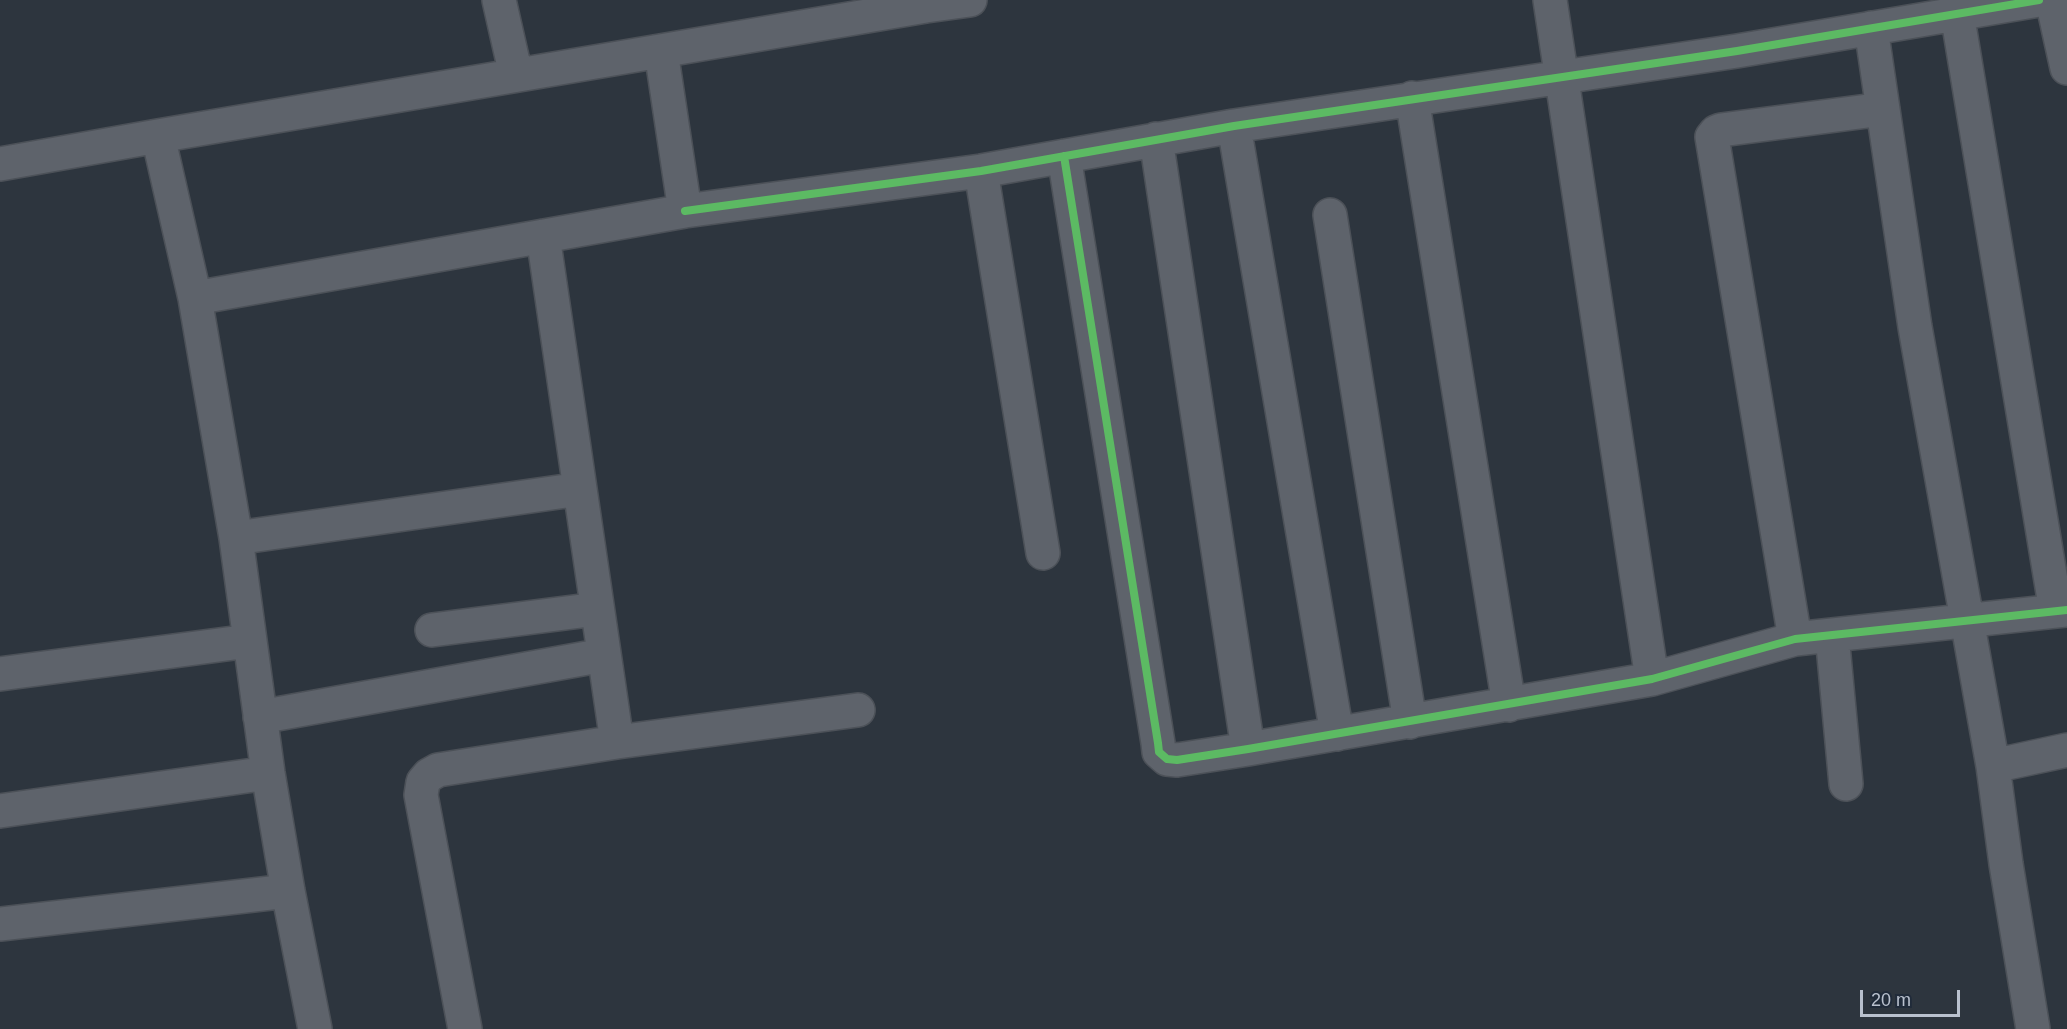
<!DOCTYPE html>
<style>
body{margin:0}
#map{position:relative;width:2067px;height:1029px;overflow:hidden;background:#2d353e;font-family:Arial,sans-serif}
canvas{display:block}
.scale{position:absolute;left:1860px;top:990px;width:100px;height:27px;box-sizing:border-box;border:3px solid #b9c1ce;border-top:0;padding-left:8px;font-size:18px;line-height:21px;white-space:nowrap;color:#b9c1ce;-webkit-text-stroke:4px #202b3a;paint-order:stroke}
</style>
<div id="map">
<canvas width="2067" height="1029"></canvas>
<div class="scale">20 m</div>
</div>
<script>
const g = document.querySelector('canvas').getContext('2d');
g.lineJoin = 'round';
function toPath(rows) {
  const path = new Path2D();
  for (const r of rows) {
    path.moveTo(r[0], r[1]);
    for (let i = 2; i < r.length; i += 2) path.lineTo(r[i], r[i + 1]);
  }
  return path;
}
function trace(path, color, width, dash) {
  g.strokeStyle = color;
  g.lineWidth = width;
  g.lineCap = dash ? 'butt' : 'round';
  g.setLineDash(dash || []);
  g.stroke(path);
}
const minor = toPath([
 [499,0,516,75],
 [1550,0,1652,679],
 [2052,0,2067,68],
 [1957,13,2056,611],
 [1871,28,1915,327,1993,766,2006,864,2033,1029],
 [1412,98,1509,705],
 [1234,126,1337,734],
 [158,136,195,298,236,538,268,773,288,891,315,1029],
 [1156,139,1248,749],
 [1064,156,1158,743,1159,752,1167,759,1177,760,1248,749,1652,679,1795,639,2067,610],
 [0,164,158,136,926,6,970,0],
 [981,171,1043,553],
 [685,211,981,171,1234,126,1737,51,2039,0],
 [1330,215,1410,722],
 [195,298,685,211,661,51],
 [236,538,580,489],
 [432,630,597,609],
 [1832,635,1846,784],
 [1795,639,1712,137,1716,132,1721,130,1883,109],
 [0,674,249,641],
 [260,717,604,655],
 [617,742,858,710],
 [1993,766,2067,750],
 [0,811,268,773],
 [0,924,288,891],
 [465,1029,421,795,423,782,429,775,438,770,617,742,543,236]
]);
trace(minor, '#4c5158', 36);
trace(minor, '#5e636b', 33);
trace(toPath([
 [1064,156,1158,743,1159,752,1167,759,1177,760,1248,749,1652,679,1795,639,2067,610],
 [685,211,981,171,1234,126,1737,51,2039,0]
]), '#5cba63', 8);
</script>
